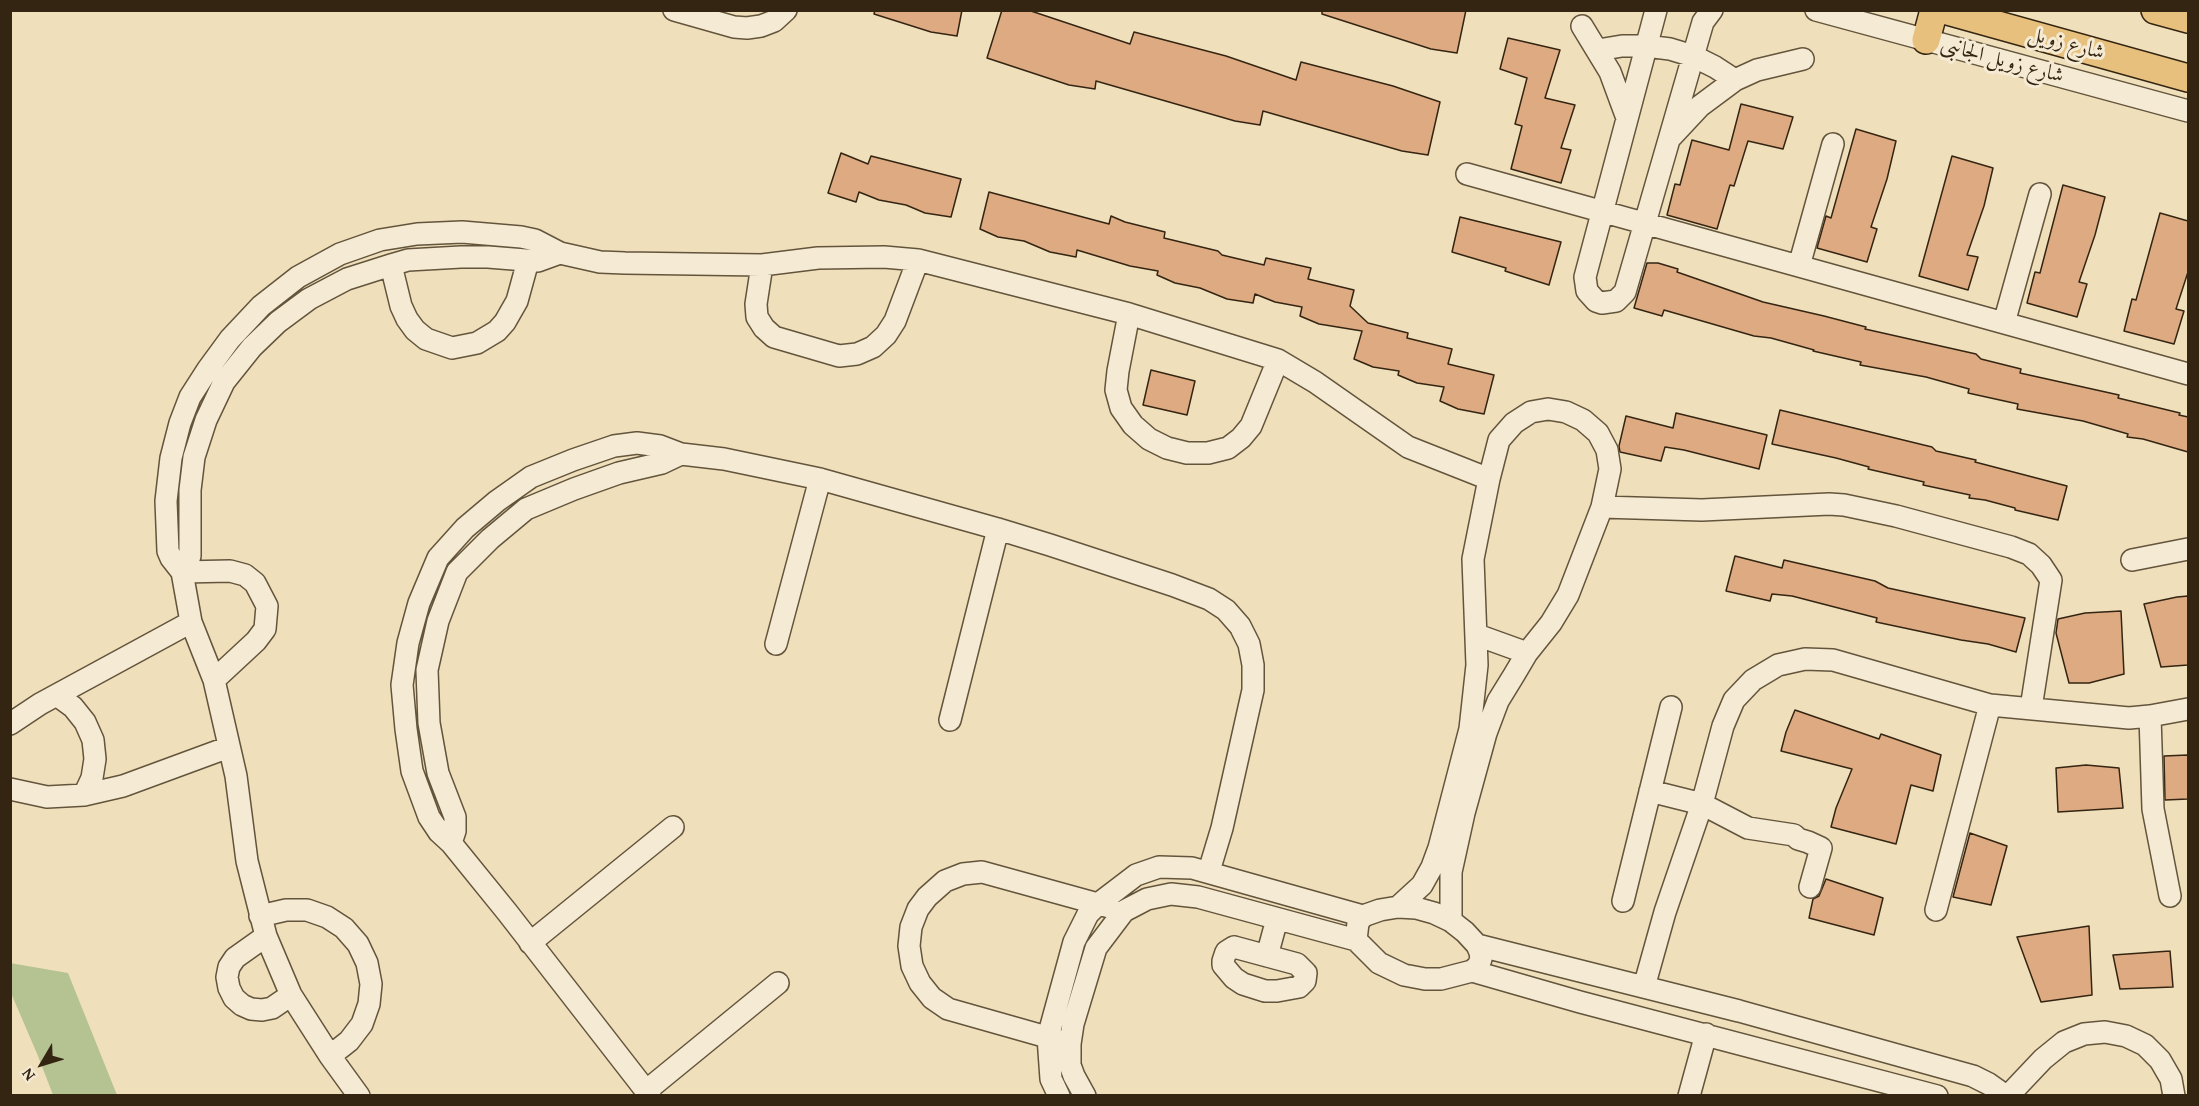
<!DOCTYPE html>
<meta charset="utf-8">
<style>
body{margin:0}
#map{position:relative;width:2199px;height:1106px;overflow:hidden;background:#f0dfbb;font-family:"Gentium Book Plus",serif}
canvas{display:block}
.frame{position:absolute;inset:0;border:12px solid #342512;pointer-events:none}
.north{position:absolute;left:12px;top:1034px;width:60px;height:60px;-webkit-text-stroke:4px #f5ead3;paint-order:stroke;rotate:232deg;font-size:16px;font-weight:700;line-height:24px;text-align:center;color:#342512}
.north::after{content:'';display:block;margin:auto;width:21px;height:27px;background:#342512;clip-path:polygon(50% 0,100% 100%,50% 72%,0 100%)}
</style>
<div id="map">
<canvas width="2199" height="1106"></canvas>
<div class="frame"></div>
<div class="north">N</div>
</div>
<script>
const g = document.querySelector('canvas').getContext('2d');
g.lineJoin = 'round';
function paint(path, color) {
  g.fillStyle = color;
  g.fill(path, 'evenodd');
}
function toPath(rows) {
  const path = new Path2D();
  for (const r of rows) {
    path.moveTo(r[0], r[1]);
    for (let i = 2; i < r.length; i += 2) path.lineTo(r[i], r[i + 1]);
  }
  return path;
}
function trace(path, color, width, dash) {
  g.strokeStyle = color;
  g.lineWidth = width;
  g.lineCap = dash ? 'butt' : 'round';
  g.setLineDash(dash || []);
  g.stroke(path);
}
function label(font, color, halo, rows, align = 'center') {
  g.font = font + ' "Gentium Book Plus",Amiri,serif';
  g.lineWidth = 6;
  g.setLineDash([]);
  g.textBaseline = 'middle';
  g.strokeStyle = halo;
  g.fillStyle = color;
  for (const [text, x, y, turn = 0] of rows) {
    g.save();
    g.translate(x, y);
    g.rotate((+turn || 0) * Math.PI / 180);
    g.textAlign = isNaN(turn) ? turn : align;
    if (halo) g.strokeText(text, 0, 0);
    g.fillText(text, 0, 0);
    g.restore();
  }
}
paint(toPath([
 [10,963,68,973,117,1095,53,1095,38,1056,11,993]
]), '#b5c393');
const building = toPath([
 [875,10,962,10,957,36,931,32,874,14,875,10],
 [1002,10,1028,10,1130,44,1134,32,1226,56,1296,80,1301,62,1393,86,1440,102,1428,155,1402,151,1263,111,1260,125,1235,121,1096,81,1095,89,1069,85,987,58,1002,10],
 [1322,10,1466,10,1457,53,1431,49,1322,14,1322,10],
 [1508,38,1560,50,1545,98,1575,105,1561,148,1571,150,1561,183,1511,169,1522,126,1515,124,1527,78,1500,69,1508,38],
 [1741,104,1793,117,1783,149,1748,141,1734,186,1730,185,1717,229,1667,215,1675,184,1680,185,1692,140,1729,150,1741,104],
 [1856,129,1896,141,1887,179,1871,227,1877,229,1867,262,1817,248,1826,216,1831,218,1856,129],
 [841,153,868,164,871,156,961,179,951,217,925,213,906,205,879,200,859,192,856,202,828,193,841,153],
 [1952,156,1993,168,1984,206,1967,255,1978,257,1968,290,1919,276,1952,156],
 [2063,185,2105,197,2095,235,2079,282,2087,284,2077,317,2027,303,2035,272,2040,273,2063,185],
 [989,192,1109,224,1111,216,1125,222,1165,232,1164,238,1218,251,1222,255,1264,265,1266,258,1311,268,1308,279,1354,290,1350,306,1368,323,1408,333,1407,338,1452,349,1448,364,1494,375,1484,414,1458,409,1440,401,1444,387,1417,383,1398,375,1399,371,1373,367,1354,359,1362,331,1319,324,1300,316,1302,307,1275,302,1255,294,1253,303,1227,299,1200,288,1175,283,1157,275,1158,271,1130,266,1077,250,1076,257,1050,252,1024,241,998,237,980,229,989,192],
 [2160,213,2188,221,2188,272,2176,309,2184,311,2174,344,2124,331,2132,299,2136,300,2160,213],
 [1460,217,1561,242,1549,285,1505,271,1506,268,1452,252,1460,217],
 [1647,263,1658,263,1678,269,1677,272,1763,302,1824,316,1866,327,1865,329,1976,354,1981,359,2021,369,2020,373,2119,395,2118,398,2180,413,2179,415,2188,417,2188,452,2143,439,2127,437,2128,434,2083,421,2017,409,2018,404,1968,393,1969,389,1926,377,1860,365,1861,362,1813,351,1814,350,1771,338,1754,336,1664,310,1662,316,1634,308,1647,263],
 [1151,370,1195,381,1187,415,1143,405,1151,370],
 [1780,410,1932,447,1936,451,1976,460,1975,462,2067,486,2058,520,2015,510,2015,508,1985,500,1969,498,1970,495,1923,485,1924,482,1868,469,1869,467,1836,458,1772,444,1780,410],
 [1676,413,1767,435,1759,469,1684,450,1665,447,1661,461,1620,452,1619,446,1626,416,1673,428,1676,413],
 [1735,556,1782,568,1784,560,1875,581,1888,588,2025,618,2016,652,1988,644,1961,640,1876,622,1877,618,1792,596,1772,594,1770,601,1726,591,1735,556],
 [2188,596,2188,665,2161,667,2144,604,2177,597,2188,596],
 [2121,611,2124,674,2089,683,2069,683,2056,633,2058,619,2085,613,2121,611],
 [1795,710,1879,739,1881,734,1941,755,1933,791,1911,785,1896,844,1831,827,1836,808,1852,769,1781,751,1786,732,1795,710],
 [2188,755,2188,799,2165,800,2164,756,2188,755],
 [2086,765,2119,768,2123,808,2058,812,2056,768,2086,765],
 [1970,833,2007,846,1991,905,1953,897,1970,833],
 [1826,879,1883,898,1874,935,1809,918,1813,899,1819,896,1826,879],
 [2089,926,2092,995,2041,1002,2017,937,2089,926],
 [2170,951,2173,987,2120,989,2113,955,2170,951]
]);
paint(building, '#ddaa81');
trace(building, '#342512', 1.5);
const minor = toPath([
 [674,10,734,27,747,28,761,26,774,21,786,10],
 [1656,10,1585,277,1587,291,1596,301,1602,303,1616,301,1625,292,1703,22,1712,10],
 [1816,10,2188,111],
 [1582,26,1610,72,1627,118],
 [1598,50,1622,46,1646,46,1670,49,1693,56,1715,67,1735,80],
 [1672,136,1700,106,1735,80,1757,70,1803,59],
 [1467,174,2188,374],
 [391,265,401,306,407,319,415,330,426,339,452,348,477,343,497,331,505,322,517,301,528,261],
 [762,265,756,304,757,317,764,328,774,337,839,356,857,354,873,347,886,335,895,321,918,260],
 [1799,266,1833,144],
 [1129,314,1118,371,1116,390,1121,408,1133,425,1149,439,1167,448,1187,453,1208,453,1228,448,1241,438,1251,426,1278,360],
 [2004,323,2040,194],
 [1602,507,1702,510,1829,504,1844,505,1896,516,2011,547,2029,554,2041,565,2051,580,2031,708],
 [2132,560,2188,549],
 [182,572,190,556,190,490,194,457,206,420,224,382,252,347,278,322,309,299,347,279,391,265,408,260,461,257,488,257,538,261,560,253],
 [182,572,230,571,245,575,255,583,267,606,265,629,256,641,214,680],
 [1477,635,1527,653],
 [776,644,820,479],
 [58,696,73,707,85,722,93,740,95,759,92,778,84,795],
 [2150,716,2153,809,2170,896],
 [950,720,998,529],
 [10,724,40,704,191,622],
 [10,789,47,797,84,795,123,786,229,747],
 [1650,791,1702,804,1748,828,1794,835,1798,839,1808,842,1821,848,1810,887],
 [451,843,455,831,455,817,438,773,429,723,427,670,438,621,457,572,490,539,526,509,574,489,619,473,662,463,681,454],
 [1623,901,1671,707],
 [1398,907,1422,885,1432,867,1439,848,1470,729,1477,665,1473,559,1489,479,1499,440,1514,423,1531,412,1548,409,1566,412,1583,420,1598,433,1607,450,1610,469,1602,507,1568,595,1551,623,1527,653,1514,675,1498,701,1486,733,1464,813,1451,872,1451,921],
 [1936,910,1990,705],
 [260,916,286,910,307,910,327,917,344,928,358,944,367,963,371,984,369,1004,362,1024,349,1041,330,1056],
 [266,936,235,958,229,967,227,977,229,988,234,998,242,1005,251,1009,262,1010,272,1008,291,995],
 [530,943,673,827],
 [1477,945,1739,1011,1973,1076,1989,1084,2006,1096],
 [1234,947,1297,964,1306,973,1305,981,1299,987,1277,991,1265,991,1243,984,1234,978,1223,965,1223,961,1226,952,1234,947],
 [1267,956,1277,919],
 [1472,971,1580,1002,1937,1096],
 [1644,987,1665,912,1702,804,1723,726,1734,700,1753,680,1778,665,1805,659,1833,660,1990,705,2129,718,2150,716,2188,709],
 [1061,1041,948,1009,932,998,920,983,912,966,909,946,911,927,918,909,927,897,945,881,963,874,982,872,1109,907],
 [646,1091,778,983],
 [359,1096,330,1056,291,995,266,936,247,861,236,776,214,680,191,622,182,572,171,558,168,551,166,501,171,458,180,423,190,397,208,369,230,339,261,306,298,277,340,254,380,240,417,234,462,232,521,237,535,240,560,253,600,262,625,263,762,265,818,258,884,257,918,260,1129,314,1278,360,1315,382,1408,447,1489,479],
 [650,1096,507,912,451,843,439,832,429,817,412,771,406,729,402,685,408,643,419,603,438,558,465,528,497,501,531,477,573,460,614,446,637,443,660,446,681,454,724,459,820,479,998,529,1050,545,1172,585,1209,599,1226,610,1240,626,1249,644,1253,665,1253,690,1222,828,1209,871],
 [1059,1096,1051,1079,1048,1037,1074,942,1088,914,1098,904,1136,875,1159,867,1192,868,1363,916],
 [1085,1096,1074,1076,1070,1065,1070,1044,1073,1024,1096,948,1124,911,1147,899,1171,894,1198,897,1356,940,1379,963,1404,975,1425,979,1441,979,1472,971,1478,966,1481,959,1480,952,1477,945,1465,932,1451,921,1434,913,1416,908,1398,907,1380,910,1363,916,1358,923,1356,940],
 [1689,1096,1706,1034],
 [2008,1096,2043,1059,2064,1042,2084,1034,2105,1032,2126,1036,2145,1045,2160,1060,2171,1079,2174,1096]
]);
const major = toPath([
 [1944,10,2188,78],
 [2155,10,2188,19],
 [1926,40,1934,10]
]);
trace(minor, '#63543c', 24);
trace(major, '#342512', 30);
trace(minor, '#f5ead3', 21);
trace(major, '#e8c07e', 27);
label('21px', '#342512', '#f5ead3', [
 ["شارع زويل",2066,44,15],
 ["شارع زويل الجانبى",2002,61,15]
]);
</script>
